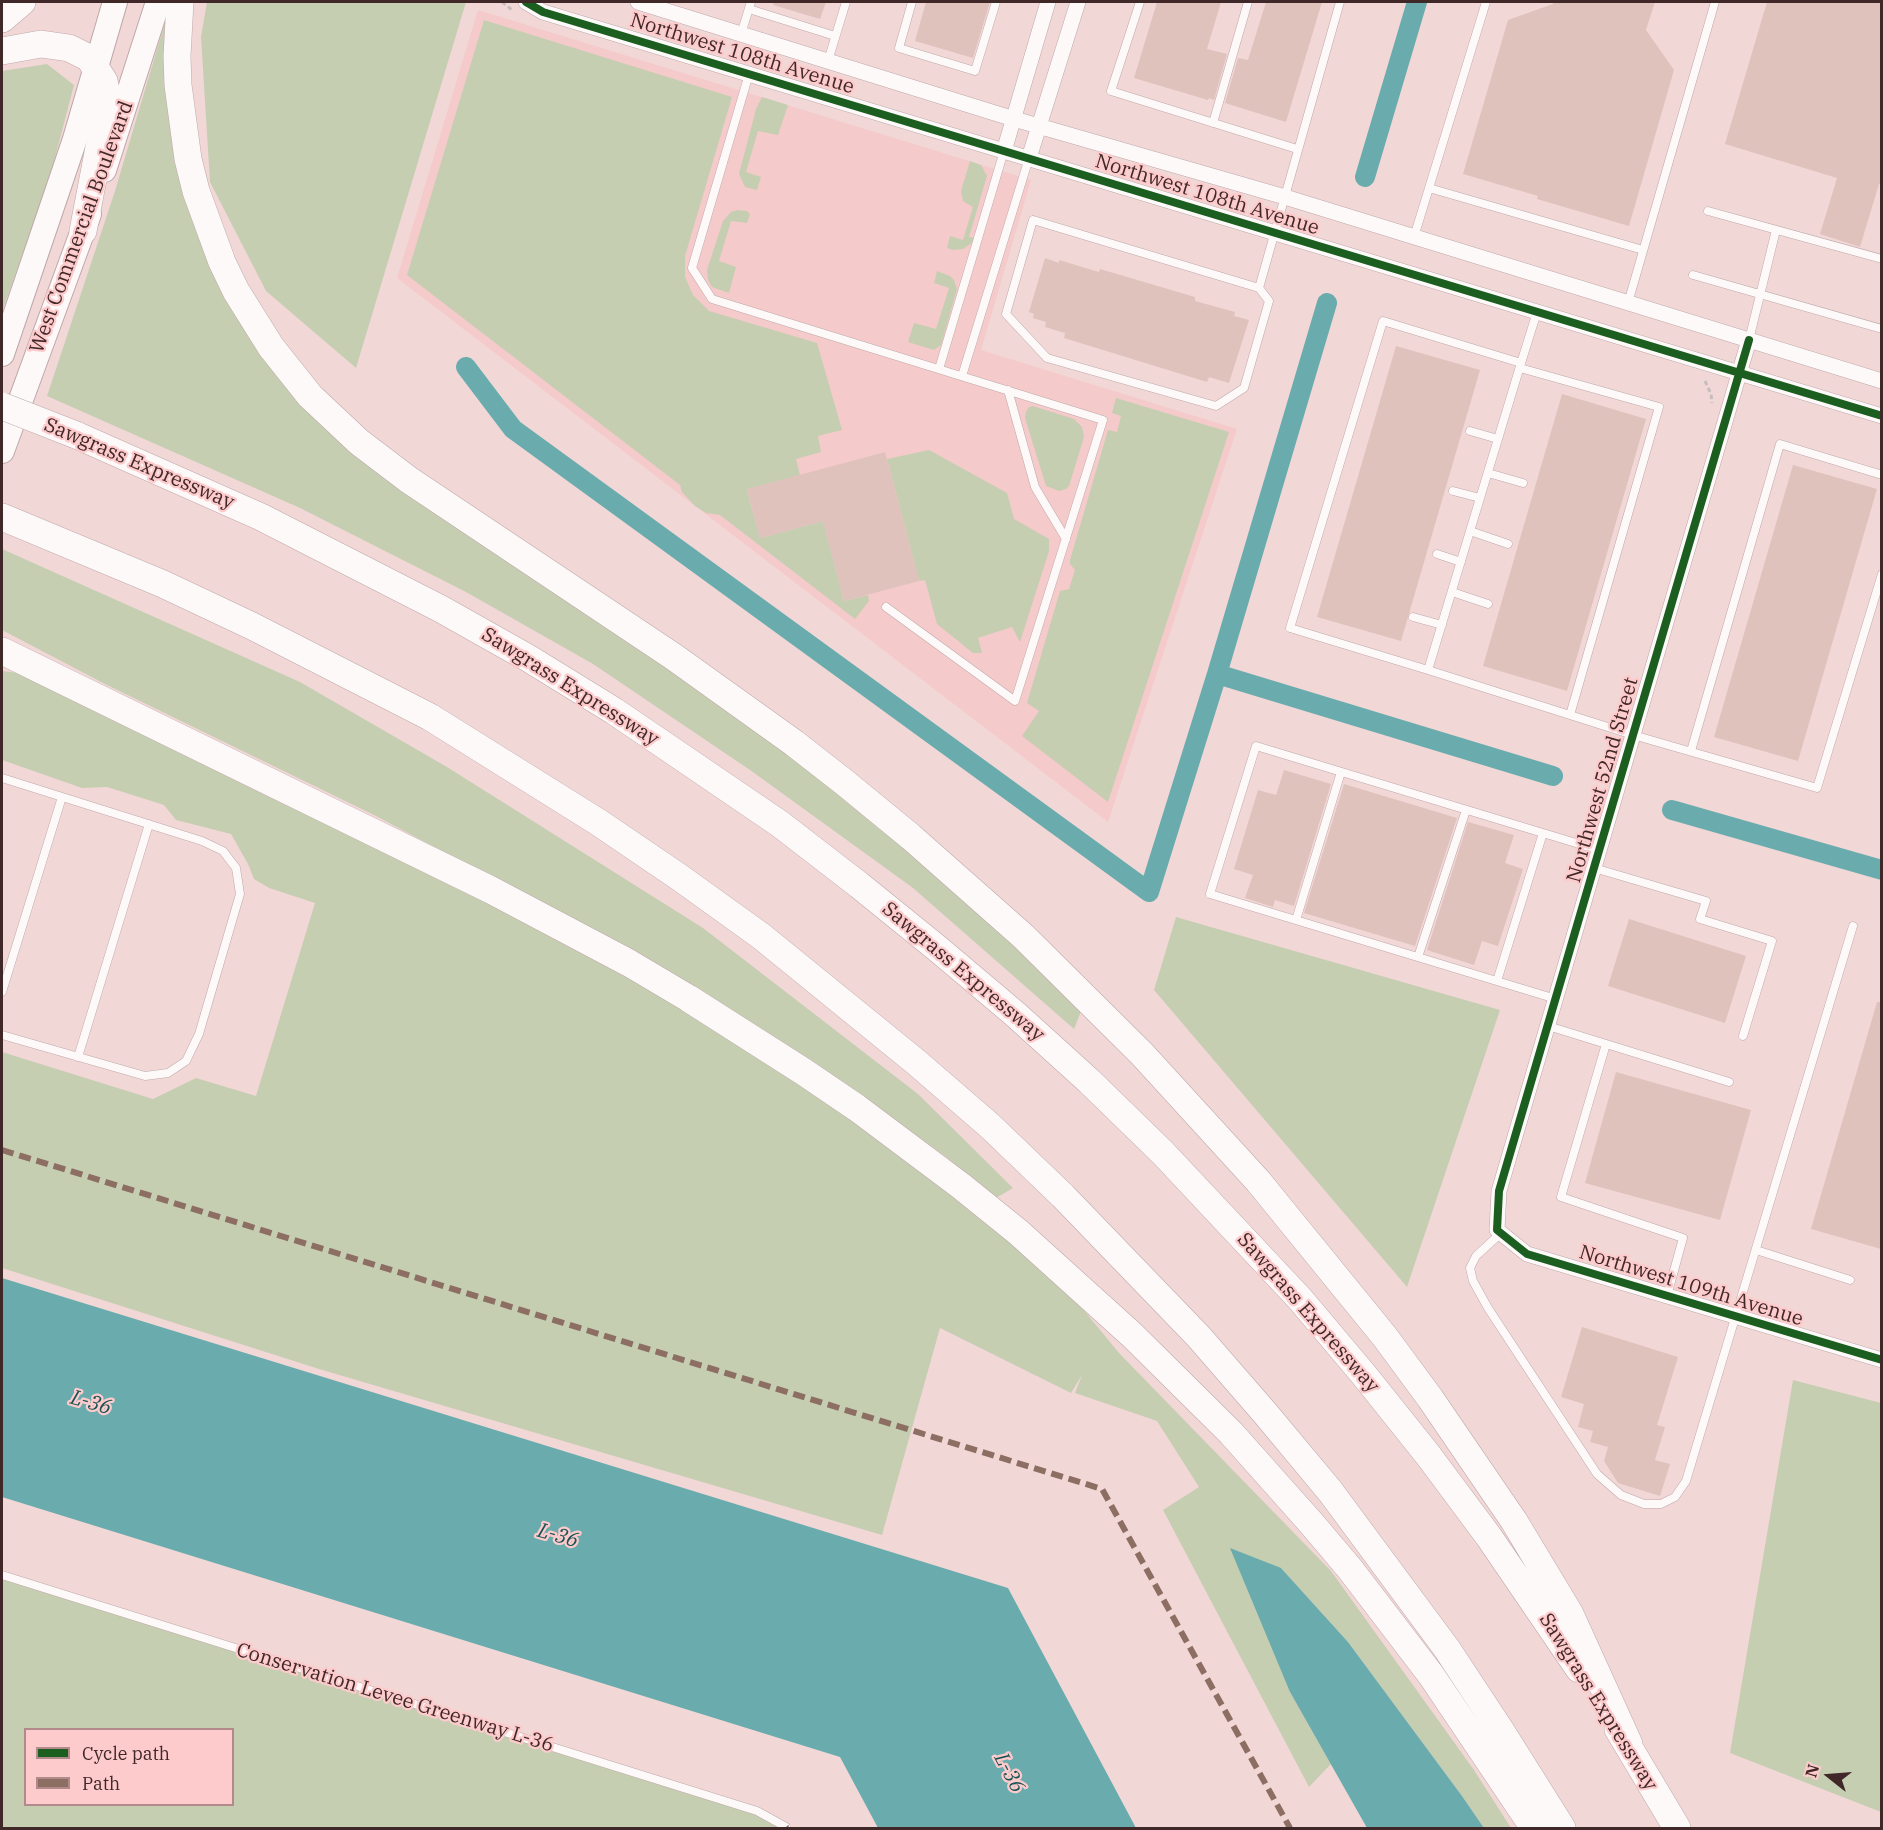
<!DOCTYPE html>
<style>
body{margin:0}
#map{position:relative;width:1883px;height:1830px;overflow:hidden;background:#f2d7d7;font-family:"IBM Plex Serif",serif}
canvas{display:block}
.frame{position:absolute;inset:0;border:3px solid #402829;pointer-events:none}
.legend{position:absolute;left:24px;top:1728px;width:210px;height:78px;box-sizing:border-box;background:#fecbcc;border:2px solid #b28a8b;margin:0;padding:8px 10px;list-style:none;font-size:18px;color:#402829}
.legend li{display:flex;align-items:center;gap:12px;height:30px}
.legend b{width:30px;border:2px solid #b28a8b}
.north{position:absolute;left:1799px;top:1746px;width:60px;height:60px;-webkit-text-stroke:4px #fecbcc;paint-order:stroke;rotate:287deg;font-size:16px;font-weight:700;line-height:24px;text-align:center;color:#402829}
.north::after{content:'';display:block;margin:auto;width:21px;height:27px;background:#402829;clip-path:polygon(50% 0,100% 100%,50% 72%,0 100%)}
</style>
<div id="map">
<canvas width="1883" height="1830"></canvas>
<div class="frame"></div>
<ul class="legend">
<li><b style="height:8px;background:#1b5e20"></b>Cycle path</li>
<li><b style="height:8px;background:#8d6e63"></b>Path</li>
</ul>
<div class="north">N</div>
</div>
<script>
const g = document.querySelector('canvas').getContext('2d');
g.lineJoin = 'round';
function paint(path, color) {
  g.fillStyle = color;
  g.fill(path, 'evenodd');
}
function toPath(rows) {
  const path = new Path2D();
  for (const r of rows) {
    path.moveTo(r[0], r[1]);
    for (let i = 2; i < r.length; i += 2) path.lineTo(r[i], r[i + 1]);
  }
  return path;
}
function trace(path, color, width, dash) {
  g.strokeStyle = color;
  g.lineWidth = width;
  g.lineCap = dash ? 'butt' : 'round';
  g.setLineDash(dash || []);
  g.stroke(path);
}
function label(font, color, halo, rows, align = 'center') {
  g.font = font + ' "IBM Plex Serif",serif';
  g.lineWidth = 4.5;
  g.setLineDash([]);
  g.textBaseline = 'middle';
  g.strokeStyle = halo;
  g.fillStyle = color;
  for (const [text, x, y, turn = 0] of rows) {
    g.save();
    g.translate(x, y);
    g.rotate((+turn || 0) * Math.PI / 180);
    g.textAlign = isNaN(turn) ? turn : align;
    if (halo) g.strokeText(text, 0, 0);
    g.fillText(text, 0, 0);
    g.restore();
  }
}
paint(toPath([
 [478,10,1031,180,981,350,1237,429,1108,822,397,278]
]), '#f5caca');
paint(toPath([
 [171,2,184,164,303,395,789,749,1084,1004,1074,1029,913,888,750,770,593,664,466,592,300,508,47,396,115,191],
 [207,2,466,2,356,368,266,291,210,182,201,37],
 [484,20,732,97,685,256,685,277,693,295,709,311,817,343,842,430,818,436,821,452,796,459,800,475,747,490,760,538,823,521,844,601,868,595,869,601,855,619,720,515,706,513,695,506,682,492,680,485,407,275],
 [47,64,74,85,51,173,2,312,2,71],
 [762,97,788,105,778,135,758,131,746,172,761,177,757,190,745,187,739,174,756,109],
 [970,161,981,165,987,176,969,237,974,238,972,243,963,249,953,250,947,248,950,236,963,240,973,207,963,201,961,191],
 [737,210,747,211,750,214,747,223,731,221,719,261,736,267,729,293,712,287,708,280,707,270,723,221,731,212],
 [937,271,950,276,954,280,957,289,941,345,934,350,908,342,914,323,936,329,949,288,934,283],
 [1116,398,1229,432,1108,802,1022,736,1039,711,1027,703,1060,591,1069,589,1075,570,1070,564,1070,560,1108,430,1117,432,1121,416,1112,413],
 [1033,406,1074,419,1082,427,1084,437,1069,486,1066,489,1059,491,1046,486,1025,418,1026,412,1029,407],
 [929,450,1007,493,1014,519,1049,539,1049,551,1020,642,1012,627,978,638,982,653,973,653,937,624,925,580,919,581,887,459],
 [2,549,300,682,447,767,703,928,918,1094,1013,1188,996,1198,945,1156,839,1080,684,980,376,816,105,684,2,630],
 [2,671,20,673,623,970,767,1055,953,1194,1068,1291,1119,1353,1331,1571,1474,1770,1511,1828,1484,1828,1462,1796,1348,1642,1281,1568,1290,1692,1331,1764,1309,1787,1163,1510,1199,1487,1157,1421,1075,1393,1082,1375,1071,1393,940,1328,882,1535,319,1369,2,1268,2,1052,153,1099,196,1078,256,1096,315,903,269,888,254,879,248,864,231,834,176,820,164,805,107,787,82,788,2,760],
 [1176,917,1500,1010,1407,1287,1154,990],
 [1793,1380,1881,1403,1881,1812,1730,1753],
 [2,1575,757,1810,787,1828,2,1828],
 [26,1730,232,1730,232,1804,26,1804]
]), '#c6ceb2');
paint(toPath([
 [2,1278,1008,1588,1136,1828,878,1828,840,1757,2,1497],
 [1230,1548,1281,1568,1348,1642,1462,1796,1484,1828,1367,1828,1290,1692]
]), '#6aacad');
trace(toPath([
 [1365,177,1417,2],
 [466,367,513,429,1149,892,1217,674,1553,776],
 [1217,674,1327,303],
 [1672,810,1882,870]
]), '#6aacad', 20);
paint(toPath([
 [774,2,826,2,820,19,773,5],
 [926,2,990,2,973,58,915,41],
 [1157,2,1221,2,1207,49,1227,54,1214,100,1209,98,1208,100,1134,78],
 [1266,2,1322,2,1286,122,1225,103,1238,58,1248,60],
 [1554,2,1655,2,1646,30,1674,70,1629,226,1537,199,1538,196,1463,174,1508,20,1553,4],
 [1767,2,1881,2,1881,184,1879,184,1860,247,1820,234,1837,178,1725,144],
 [1045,258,1059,263,1059,260,1099,272,1100,269,1195,297,1195,301,1235,312,1234,316,1249,320,1229,383,1209,377,1207,382,1064,338,1065,333,1045,327,1046,322,1033,318,1034,314,1029,312],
 [1396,346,1480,370,1401,641,1317,617],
 [1562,394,1646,419,1567,691,1483,666],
 [885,452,919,581,844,601,823,521,760,538,747,489],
 [1793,465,1877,489,1798,761,1714,737],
 [1284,770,1331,784,1294,906,1275,900,1273,907,1245,898,1253,875,1234,869,1258,790,1276,795],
 [1344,784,1457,818,1415,946,1304,913],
 [1468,822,1514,835,1505,863,1523,869,1498,946,1482,941,1474,965,1427,950],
 [1629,919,1746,956,1725,1023,1608,986],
 [1877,1002,1881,1002,1881,1249,1811,1229],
 [1616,1072,1751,1110,1720,1220,1585,1183],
 [1582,1327,1678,1357,1657,1425,1665,1427,1655,1460,1670,1464,1660,1496,1618,1483,1604,1461,1608,1447,1590,1442,1593,1431,1578,1427,1584,1404,1561,1397]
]), '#e0c2bc');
const service = toPath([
 [912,2,899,48,975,71,996,2],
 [1140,2,1111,91,1297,149],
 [749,9,835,36],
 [741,34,751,2],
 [828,61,846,2],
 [749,74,692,268,712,299,1103,420,1015,701,886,607],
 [1213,123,1248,2],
 [1429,188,1643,250],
 [1708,211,1882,259],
 [1033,220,1259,288,1269,301,1244,388,1216,406,1047,358,1006,314,1033,220],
 [1414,237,1486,2],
 [1693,275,1882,329],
 [1259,288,1340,2],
 [1628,303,1715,2],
 [1749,340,1776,230],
 [1521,363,1383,321,1290,628,1428,670,1470,531,1498,439,1521,363,1537,312],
 [1520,368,1659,407,1570,715],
 [939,369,1004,151],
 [962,376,1029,158],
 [1008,390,1035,487,1066,539],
 [1470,431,1498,439],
 [1488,473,1523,483],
 [1453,491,1480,498],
 [1470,531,1508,544],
 [1437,554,1461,562],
 [1452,592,1488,604],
 [1413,617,1442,625],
 [1428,670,1633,735,1817,788,1882,574],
 [1691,751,1780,444,1882,475],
 [2,778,202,841,223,851,236,868,240,894,199,1034,186,1061,168,1073,145,1076,2,1035],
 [1594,868,1706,901,1700,919,1772,941,1743,1036],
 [1296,920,1341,772],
 [1418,957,1466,810],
 [1497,981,1543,833],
 [2,992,62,797],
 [1556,999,1210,894,1256,746,1599,850],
 [1548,1026,1729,1082],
 [1606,1044,1561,1197,1683,1238,1667,1296],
 [78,1057,149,824],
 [1501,1233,1476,1256,1470,1268,1473,1281,1488,1308,1597,1474,1621,1495,1644,1504,1661,1504,1675,1497,1686,1481,1853,926],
 [1756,1250,1850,1280],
 [2,1575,757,1811,786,1827]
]);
const minor = toPath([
 [526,2,543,12,1882,416],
 [638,2,1014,119,1285,197,1882,381],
 [1004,151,1048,2],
 [1029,158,1078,2],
 [1749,340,1499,1191,1497,1230,1527,1254,1882,1360]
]);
const trunk = toPath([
 [104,170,158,2],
 [2,354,75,139,115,2],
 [2,451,89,214]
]);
const motorway = toPath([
 [180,2,177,56,178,85,188,159,196,191,222,262,236,291,271,347,310,396,359,442,409,480,674,657,794,743,844,782,911,837,1023,936,1142,1054,1258,1181,1385,1337,1430,1398,1514,1521,1570,1614,1629,1744],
 [2,19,22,2],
 [2,51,41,44,69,48,89,58,104,81,107,95,106,111,83,231],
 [76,435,261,517,441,609,528,658,614,711,780,824,859,885,938,949,1015,1014,1089,1081,1163,1153,1300,1299,1364,1375,1428,1455,1489,1537,1579,1669],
 [2,517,163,584,252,626,430,717,598,822,679,877,761,936,916,1062,990,1126,1063,1196,1199,1337,1265,1413,1330,1491,1447,1649,1501,1731,1562,1828],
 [2,651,491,890,629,963,688,998,804,1072,857,1108,961,1186,1018,1232,1132,1335,1231,1433,1312,1524,1350,1569,1431,1675,1534,1828],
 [1618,1729,1677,1828]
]);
trace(service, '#bfa8a9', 9);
trace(minor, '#bfa8a9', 16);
trace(trunk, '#bfa8a9', 26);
trace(motorway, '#bfa8a9', 28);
trace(toPath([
 [502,2,512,10],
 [1705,381,1711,394,1712,403]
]), '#c8bdbd', 3, [4.5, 3]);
trace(service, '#fdf9f9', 8);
trace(minor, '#fdf9f9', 15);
trace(trunk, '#fdf9f9', 24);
trace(motorway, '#fdf9f9', 27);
const motorwayBridge = toPath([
 [2,406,76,435]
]);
trace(motorwayBridge, '#bfa8a9', 28, []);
trace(motorwayBridge, '#fdf9f9', 27);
trace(toPath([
 [2,1150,1102,1489,1290,1828],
 [786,1827,787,1828]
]), '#8d6e63', 6, [12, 6]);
trace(toPath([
 [526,2,543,12,1882,416],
 [1749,340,1499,1191,1497,1230,1527,1254,1882,1360]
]), '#1b5e20', 8);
label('20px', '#402829', '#fecbcc', [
 ["Northwest 108th Avenue",742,54,17],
 ["Northwest 108th Avenue",1207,195,17],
 ["West Commercial Boulevard",82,227,-70],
 ["Sawgrass Expressway",139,464,23],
 ["Sawgrass Expressway",570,687,32],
 ["Northwest 52nd Street",1603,780,-74],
 ["Sawgrass Expressway",963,972,40],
 ["Northwest 109th Avenue",1691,1286,17],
 ["Sawgrass Expressway",1308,1313,49],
 ["Conservation Levee Greenway L-36",395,1698,17],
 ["Sawgrass Expressway",1598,1702,58]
]);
label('italic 21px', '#1a5355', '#fecbcc', [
 ["L-36",91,1403,16],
 ["L-36",558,1536,16],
 ["L-36",1009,1773,62]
]);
</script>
